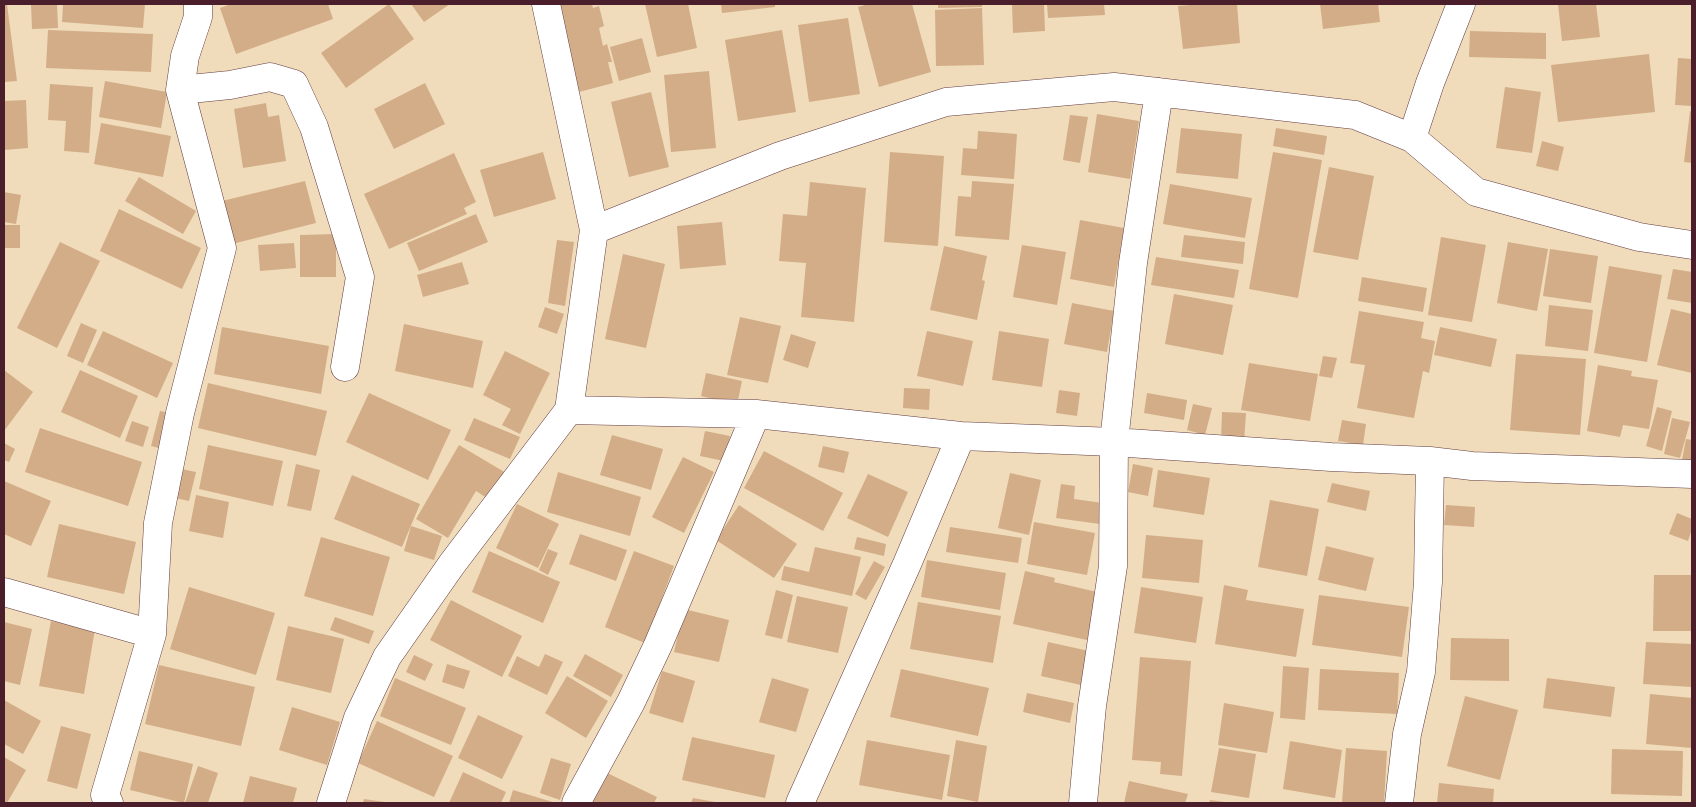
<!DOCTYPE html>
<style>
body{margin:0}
#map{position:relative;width:1696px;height:807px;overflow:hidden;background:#f0dcba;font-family:Vollkorn,serif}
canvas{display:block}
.frame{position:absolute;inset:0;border:5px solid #4a1f2b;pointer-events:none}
</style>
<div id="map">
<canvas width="1696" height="807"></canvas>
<div class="frame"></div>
</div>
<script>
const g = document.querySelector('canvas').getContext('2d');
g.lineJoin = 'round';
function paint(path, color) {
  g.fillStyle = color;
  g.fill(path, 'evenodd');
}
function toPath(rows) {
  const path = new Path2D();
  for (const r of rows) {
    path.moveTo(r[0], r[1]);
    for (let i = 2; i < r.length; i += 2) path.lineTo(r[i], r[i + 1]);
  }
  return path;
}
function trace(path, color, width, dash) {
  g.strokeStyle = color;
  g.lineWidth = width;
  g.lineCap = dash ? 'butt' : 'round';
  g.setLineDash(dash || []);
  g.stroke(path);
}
paint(toPath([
 [4,4,7,4,17,81,4,82],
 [31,4,57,4,58,28,32,29],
 [63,4,145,4,143,28,62,22],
 [231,4,328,4,333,19,236,54,220,8],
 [389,4,414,39,346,88,321,53],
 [411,4,450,4,424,22],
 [556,4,592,4,593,8,599,6,604,26,599,28,603,46,607,44,612,62,608,62,613,83,579,92],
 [645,4,688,4,697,48,657,57],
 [721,4,775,4,775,7,722,13],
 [869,4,912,4,931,72,879,87,858,7],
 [938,4,982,4,982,7,938,8],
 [1012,4,1044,4,1045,31,1013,33],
 [1047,4,1104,4,1105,15,1048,18],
 [1202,4,1237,4,1240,43,1183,49,1178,6],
 [1320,4,1378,4,1380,22,1323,29],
 [1558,4,1596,4,1600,37,1562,41],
 [982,8,984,65,936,66,935,10],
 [848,18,860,94,809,102,798,25],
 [48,30,153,34,151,72,46,68],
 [782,30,796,112,738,121,725,40],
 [1470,31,1546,33,1546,59,1469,57],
 [642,38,651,72,619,81,610,47],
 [1649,54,1655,112,1558,122,1551,65],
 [1678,58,1692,59,1692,106,1675,105],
 [709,71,716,148,671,152,664,75],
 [105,81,167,92,161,128,99,117],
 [425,83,445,124,394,149,374,109],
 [50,84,93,87,89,153,64,151,66,121,48,120],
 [1505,87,1541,92,1532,153,1496,148],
 [651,92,669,167,629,177,611,102],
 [26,100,28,148,4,150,4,101],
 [266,103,268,117,279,115,286,161,243,168,234,109],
 [1690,111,1692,112,1692,163,1684,162],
 [1097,114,1139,121,1130,179,1088,172],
 [1070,115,1088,117,1080,163,1063,160],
 [101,123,171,136,163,177,94,164],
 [1181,128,1242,134,1238,179,1176,173],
 [1276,128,1327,136,1324,155,1273,146],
 [978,131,1017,134,1014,179,961,175,963,148,977,149],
 [1542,141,1564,147,1558,171,1536,166],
 [543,152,556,199,494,217,480,170],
 [890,152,944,156,938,246,884,242],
 [1273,152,1322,160,1298,298,1249,289],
 [454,153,476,202,464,208,467,214,389,249,364,194],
 [1329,167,1374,176,1358,260,1313,252],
 [139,177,196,211,183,234,125,201],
 [305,181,316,223,232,244,222,201],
 [972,181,1014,184,1009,240,955,236,958,196,971,197],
 [810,182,866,188,854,322,801,317,806,263,779,261,783,214,807,216],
 [1170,184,1252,198,1245,238,1163,224],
 [4,192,21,195,16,224,4,222],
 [119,209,201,248,182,289,100,251],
 [476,214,488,242,419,271,407,243],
 [1080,220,1124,228,1114,287,1070,279],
 [722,222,726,265,680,269,677,226],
 [4,225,20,225,20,248,4,248],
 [336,234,336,277,300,277,300,235],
 [1184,235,1245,242,1243,264,1181,257],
 [1441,237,1486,245,1472,322,1428,315],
 [557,240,574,242,565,306,548,303],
 [60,242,100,261,57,348,17,328],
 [1508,242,1548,249,1537,311,1497,303],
 [294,243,296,268,260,271,258,245],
 [1022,245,1066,252,1057,305,1013,297],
 [944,246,987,256,982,280,985,281,977,320,930,310],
 [1550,249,1598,256,1591,303,1543,296],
 [623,254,665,264,646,348,605,339],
 [1156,257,1239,270,1234,298,1151,285],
 [462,262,469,284,423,297,417,275],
 [1609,266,1662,275,1647,362,1594,353],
 [1673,269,1692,272,1692,303,1667,299],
 [1362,277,1427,288,1423,312,1358,301],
 [1174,294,1233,305,1223,355,1165,344],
 [1072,303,1114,311,1107,352,1064,344],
 [1549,305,1593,310,1588,351,1545,346],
 [545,307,564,314,557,334,538,327],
 [1671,309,1692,314,1692,373,1657,365],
 [1359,311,1424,322,1421,338,1435,341,1429,373,1423,371,1414,418,1357,408,1365,365,1350,363],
 [740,317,781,326,768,383,727,375],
 [81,323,97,330,83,363,67,356],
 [404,324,483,341,473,388,395,371],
 [222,327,329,346,321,394,214,374],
 [1440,327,1497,339,1491,367,1434,355],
 [103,331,173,363,157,398,87,365],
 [927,331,973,341,963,386,917,376],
 [999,331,1049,339,1042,387,992,380],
 [791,334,816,342,808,368,783,360],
 [505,351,550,373,520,434,502,425,511,409,483,395],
 [1516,354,1586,359,1580,435,1510,430],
 [1323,356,1337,358,1332,378,1319,376],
 [1249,363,1318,374,1310,421,1241,410],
 [1598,365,1632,371,1631,376,1658,380,1649,429,1623,425,1620,437,1587,431],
 [4,370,33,392,4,431],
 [80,370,138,396,120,438,61,412],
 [706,373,742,381,737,405,701,396],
 [208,383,327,411,316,456,198,428],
 [904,388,930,389,929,410,903,408],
 [1059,390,1080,393,1077,416,1056,413],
 [369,393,451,430,428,480,346,442],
 [1147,393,1187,400,1184,420,1144,413],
 [1193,404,1212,408,1205,435,1187,430],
 [1657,407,1672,411,1662,451,1646,446],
 [160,411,175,414,167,450,151,446],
 [1222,412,1246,413,1244,442,1221,440],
 [474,418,520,437,510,459,464,440],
 [1672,418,1690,422,1680,458,1664,454],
 [1342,420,1366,424,1363,445,1338,441],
 [132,421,149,427,143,447,125,441],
 [40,428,142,462,128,506,25,472],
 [705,431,730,436,724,461,700,456],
 [612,435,663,449,651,490,600,475],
 [1686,439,1692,440,1692,467,1681,465],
 [4,443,15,449,9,462,4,460],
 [208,445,283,461,273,506,199,489],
 [459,445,506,473,490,500,476,491,448,538,416,519],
 [823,446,849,452,844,473,818,467],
 [764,451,843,493,823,531,744,488],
 [683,457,714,472,684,533,652,517],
 [296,464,320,470,311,511,287,506],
 [1133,464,1153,468,1148,496,1128,492],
 [177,468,196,472,189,501,171,497],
 [1158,470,1210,478,1204,515,1153,507],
 [558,472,641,497,630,536,547,512],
 [1010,473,1041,480,1029,535,998,528],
 [868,474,908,492,888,537,847,518],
 [352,475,420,504,402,547,334,519],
 [4,481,51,501,31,546,4,534],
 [1332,483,1370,491,1366,511,1327,502],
 [1061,484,1075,486,1074,499,1103,503,1100,524,1056,518],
 [196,495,229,502,223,538,189,531],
 [1270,500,1319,509,1307,576,1258,567],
 [517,504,559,524,538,568,496,548],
 [739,505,797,544,774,578,716,540],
 [1446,505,1475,507,1474,527,1444,525],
 [1677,513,1692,519,1692,529,1688,541,1669,534],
 [1034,522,1095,533,1087,575,1027,564],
 [59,524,136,542,124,594,47,577],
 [411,526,442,536,434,560,404,551],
 [950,527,1022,538,1018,563,946,552],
 [580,534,627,550,616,581,569,564],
 [1146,535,1203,540,1199,583,1142,578],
 [321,537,390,557,373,616,304,596],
 [857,537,886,544,884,556,854,549],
 [1326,546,1374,558,1366,591,1318,580],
 [815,547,861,557,852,596,781,580,784,566,809,572],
 [548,549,558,553,548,575,539,570],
 [489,551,560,582,543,623,472,592],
 [634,551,674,566,645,643,605,627],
 [927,560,1006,573,1000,610,921,597],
 [874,561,885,567,866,600,855,594],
 [1025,571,1055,578,1054,582,1097,592,1087,640,1013,624],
 [1654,575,1692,575,1692,631,1653,631],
 [1224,585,1248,590,1246,600,1304,609,1296,657,1215,644],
 [189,587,275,613,256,675,170,649],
 [1141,587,1203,597,1196,643,1134,633],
 [776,590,793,595,782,639,765,635],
 [1319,595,1409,607,1402,657,1312,645],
 [797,596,848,607,838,653,787,642],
 [451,600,522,636,502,677,430,640],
 [918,602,1001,616,993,663,910,649],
 [684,609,729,620,719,662,674,652],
 [335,617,374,631,369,644,330,630],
 [51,621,95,629,84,694,39,686],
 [4,622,32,629,20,685,4,681],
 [288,626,344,639,331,693,276,680],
 [1451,638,1509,639,1509,681,1450,680],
 [1048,642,1089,651,1081,685,1041,676],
 [1646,642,1692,644,1692,687,1643,684],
 [545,654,563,662,547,695,508,676,517,656,539,667],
 [585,654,623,675,611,697,573,676],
 [414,655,433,664,425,681,406,672],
 [1140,657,1191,661,1182,776,1160,774,1161,762,1132,760],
 [447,664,470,671,464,689,442,682],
 [159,665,255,687,241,746,145,724],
 [1283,666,1309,668,1305,720,1280,718],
 [901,669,989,688,978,736,890,717],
 [1320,669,1399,673,1397,714,1318,710],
 [662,671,695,681,683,723,649,713],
 [567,676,608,701,586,738,545,713],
 [395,678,466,708,451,745,380,716],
 [772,678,809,689,796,732,759,722],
 [1547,678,1615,687,1611,717,1543,708],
 [1027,693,1074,703,1070,723,1023,712],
 [1650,694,1692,698,1692,748,1646,744],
 [1465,696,1518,710,1500,780,1447,766],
 [4,700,41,721,23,754,4,744],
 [1224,703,1274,712,1267,753,1218,745],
 [292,707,340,722,327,765,279,750],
 [478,715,523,736,502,779,458,758],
 [377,721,453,756,434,797,358,763],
 [61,726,91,734,77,789,47,781],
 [692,737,775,755,765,798,682,780],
 [867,740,950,755,942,800,859,785],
 [956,740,987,746,978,802,947,796],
 [1290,741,1342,750,1335,798,1283,789],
 [1219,748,1256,754,1249,798,1211,792],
 [1346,748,1387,751,1384,803,1342,803],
 [1612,749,1683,751,1682,796,1611,794],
 [139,751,193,764,184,803,130,790],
 [4,757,26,770,7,803,4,803],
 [551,758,571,764,560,800,540,793],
 [198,766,218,773,208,803,185,803],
 [603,771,657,797,654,803,587,803],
 [463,772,506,792,501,803,449,803],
 [250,776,297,788,293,803,243,803],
 [1129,781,1188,794,1185,803,1124,803],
 [1439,783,1494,789,1493,803,1437,803],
 [513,790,556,803,509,803],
 [693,798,715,802,715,803,691,803],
 [364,799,385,802,385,803,363,803],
 [1210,800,1225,802,1225,803,1209,803]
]), '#d3ad88');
const minor = toPath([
 [180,90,230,85,270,77,294,84,314,127,360,277,345,367],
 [1412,138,1430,83,1461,4],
 [594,230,780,156,946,102,1114,87,1355,115,1412,138,1476,192,1639,237,1692,245],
 [569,410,756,414,961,436,1114,442,1331,457,1430,461,1472,466,1692,474],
 [4,592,152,634],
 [109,803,105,795,152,634,158,523,180,413,222,248,180,90,185,56,198,17,198,4],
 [331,803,358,718,387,657,452,564,569,410,594,230,546,4],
 [576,803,631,702,658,645,756,414],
 [800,803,907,564,961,436],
 [1083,803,1092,706,1113,566,1114,442,1133,263,1159,92],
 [1399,803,1407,734,1421,672,1428,582,1430,461]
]);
trace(minor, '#633b40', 29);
trace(minor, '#fff', 28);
</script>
